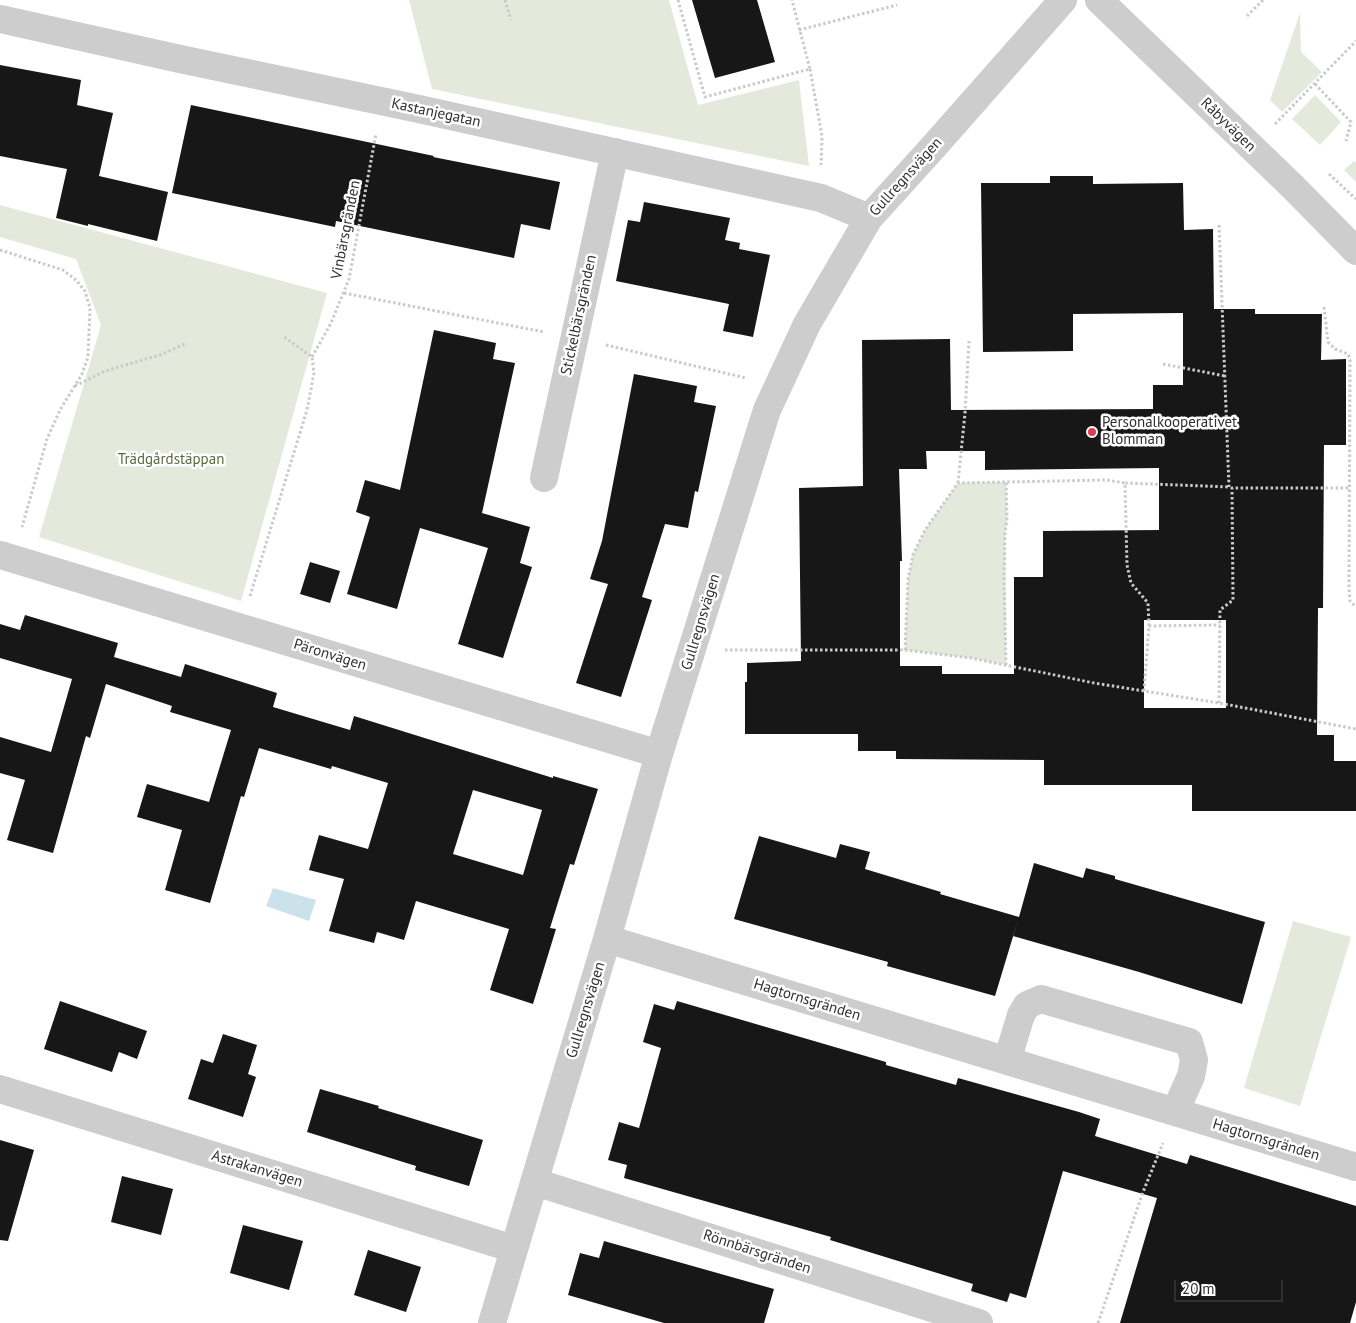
<!DOCTYPE html>
<meta charset="utf-8">
<style>
body{margin:0}
#map{position:relative;width:1356px;height:1323px;overflow:hidden;background:#fff;font-family:"PT Sans",sans-serif}
canvas{display:block}
.scale{position:absolute;left:1174px;top:1280px;width:109px;height:22px;box-sizing:border-box;border:2px solid #303030;border-top:0;padding-left:6px;font-size:15px;line-height:18px;white-space:nowrap;color:#303030;-webkit-text-stroke:4px #fff;paint-order:stroke}
</style>
<div id="map">
<canvas width="1356" height="1323"></canvas>
<div class="scale">20 m</div>
</div>
<script>
const g = document.querySelector('canvas').getContext('2d');
g.lineJoin = 'round';
function paint(path, color) {
  g.fillStyle = color;
  g.fill(path, 'evenodd');
}
function toPath(rows) {
  const path = new Path2D();
  for (const r of rows) {
    path.moveTo(r[0], r[1]);
    for (let i = 2; i < r.length; i += 2) path.lineTo(r[i], r[i + 1]);
  }
  return path;
}
function trace(path, color, width, dash) {
  g.strokeStyle = color;
  g.lineWidth = width;
  g.lineCap = dash ? 'butt' : 'round';
  g.setLineDash(dash || []);
  g.stroke(path);
}
function label(font, color, halo, rows, align = 'center') {
  g.font = font + ' "PT Sans",sans-serif';
  g.lineWidth = 5;
  g.setLineDash([]);
  g.textBaseline = 'middle';
  g.strokeStyle = halo;
  g.fillStyle = color;
  for (const [text, x, y, turn = 0] of rows) {
    g.save();
    g.translate(x, y);
    g.rotate((+turn || 0) * Math.PI / 180);
    g.textAlign = isNaN(turn) ? turn : align;
    if (halo) g.strokeText(text, 0, 0);
    g.fillText(text, 0, 0);
    g.restore();
  }
}
paint(toPath([
 [409,0,669,0,698,105,799,80,809,166,432,89],
 [1300,13,1301,52,1322,72,1282,112,1270,100],
 [1315,95,1341,122,1320,145,1292,119],
 [1354,161,1356,162,1356,182,1344,170],
 [0,205,327,293,241,601,39,537,101,325,76,259,0,237],
 [1006,482,1007,519,1005,533,1006,665,971,658,905,650,908,579,913,555,925,530,958,483],
 [1293,921,1351,937,1300,1106,1244,1088]
]), '#e5e9dc');
paint(toPath([
 [273,888,316,900,309,921,266,906]
]), '#cce2eb');
paint(toPath([
 [692,0,757,0,775,62,715,78],
 [0,65,81,80,77,105,113,113,99,176,168,192,157,241,88,224,88,226,56,218,67,169,0,156],
 [191,105,434,156,433,157,560,182,550,230,521,224,514,258,336,221,335,227,172,193],
 [1050,176,1093,176,1093,184,1183,183,1184,230,1213,229,1214,309,1255,309,1255,314,1322,314,1321,360,1346,359,1346,445,1324,445,1323,608,1318,608,1317,735,1334,735,1334,761,1356,761,1356,811,1192,811,1192,785,1044,785,1044,760,896,759,896,751,858,751,858,734,745,734,745,682,747,682,747,663,801,661,799,488,863,486,862,340,950,339,951,410,1153,409,1153,385,1183,385,1183,313,1073,314,1073,351,983,352,981,183,1050,183],
 [926,451,985,451,985,470,1159,468,1159,530,1043,531,1043,577,1014,577,1014,674,942,674,942,666,900,666,900,561,902,561,899,469,927,469],
 [1144,620,1226,620,1226,708,1144,708],
 [644,202,730,218,725,240,740,243,739,249,770,255,753,337,723,331,729,304,616,281,628,220,640,222],
 [434,330,496,343,493,359,515,363,482,513,530,527,520,563,532,567,503,658,458,644,488,548,420,528,397,609,347,594,370,517,356,512,365,480,400,490],
 [634,374,697,386,694,402,716,406,698,492,695,491,688,528,665,524,642,597,652,600,621,697,576,683,608,584,590,579,602,541],
 [310,562,340,571,330,603,300,594],
 [25,615,118,643,114,657,181,677,185,664,277,693,273,707,350,730,354,716,553,778,553,776,598,789,574,865,570,864,550,928,556,929,533,1004,490,990,509,929,416,901,404,940,377,932,374,943,329,931,344,879,309,870,319,835,368,849,388,783,332,766,331,769,259,748,244,797,241,796,210,903,165,890,182,830,137,817,147,784,209,802,231,730,170,712,172,706,106,684,90,738,86,736,53,853,7,840,25,780,0,773,0,737,51,752,72,679,0,658,0,624,20,630],
 [473,790,542,810,523,875,453,854],
 [759,836,836,858,840,844,870,852,865,869,941,892,940,894,1019,917,1034,863,1083,878,1086,868,1115,876,1115,879,1265,922,1242,1004,1139,972,1013,936,1018,920,995,996,887,966,888,962,734,919],
 [60,1001,147,1031,137,1059,119,1052,112,1072,44,1049],
 [677,1001,886,1062,886,1065,956,1085,958,1078,1079,1112,1100,1119,1095,1136,1187,1164,1190,1155,1356,1206,1356,1302,1350,1323,1120,1323,1157,1198,1063,1171,1026,1298,1010,1293,1007,1302,971,1291,973,1284,830,1240,831,1237,624,1178,627,1165,608,1160,619,1122,639,1128,661,1048,643,1042,654,1004,674,1010],
 [223,1034,257,1045,248,1074,256,1077,243,1117,188,1099,201,1059,213,1063],
 [320,1089,379,1106,378,1108,483,1140,469,1186,415,1170,416,1166,307,1132],
 [0,1140,34,1150,8,1241,0,1240],
 [122,1176,173,1189,161,1235,111,1222],
 [243,1225,303,1241,289,1290,230,1273],
 [604,1241,774,1289,764,1323,664,1323,568,1295,580,1253,599,1258],
 [368,1250,421,1267,406,1312,354,1295]
]), '#171717');
trace(toPath([
 [505,0,511,20],
 [678,0,705,97,810,69,792,0],
 [1247,16,1263,0],
 [799,30,897,5],
 [810,69,822,136,821,165],
 [1315,84,1351,122,1346,141],
 [1275,124,1356,41],
 [1329,174,1356,199],
 [1219,225,1229,487],
 [0,250,63,270,76,280,85,291,90,308,88,357,82,374,60,410,47,439,22,527],
 [344,293,544,332],
 [1324,307,1328,342,1335,349,1348,354,1350,359,1349,588,1350,601,1356,607],
 [606,345,746,378],
 [312,357,331,323,349,279,376,134],
 [1163,364,1225,376],
 [75,386,105,371,160,355,187,343],
 [958,483,965,413,969,341],
 [250,596,307,410,314,373,312,357,283,336],
 [1149,626,1148,603,1131,583,1127,565,1125,483,1230,487],
 [725,650,905,650,971,658,1094,683,1219,703,1356,729],
 [905,650,908,579,913,555,925,530,958,483,1106,480,1125,483],
 [1006,665,1004,578,1005,533,1007,519,1006,482],
 [1144,691,1149,626,1220,625],
 [1219,703,1220,610,1233,600,1232,488,1350,488],
 [1098,1323,1143,1192,1163,1143]
]), '#cacaca', 3, [2.5, 2.5]);
trace(toPath([
 [1099,0,1293,187,1356,251],
 [0,19,180,59,419,109,821,198,869,218],
 [544,478,615,152],
 [0,555,659,754],
 [607,939,1356,1167],
 [1007,1061,1021,1015,1027,1005,1041,999,1189,1042,1194,1060,1191,1076,1175,1112],
 [0,1089,514,1249],
 [535,1182,979,1323],
 [492,1323,607,939,659,754,767,410,807,324,869,218,936,144,1063,0]
]), '#cdcdcd', 28);
for (const [x, y, r, color] of [
 [1092,432,5,"#dd3c5a"]
]) {
  const dot = new Path2D();
  dot.arc(x, y, r, 0, 2 * Math.PI);
  g.fillStyle = color;
  g.fill(dot);
  trace(dot, '#fff', 2);
}
label('15px', '#303030', '#fff', [
 ["Kastanjegatan",436,113,12],
 ["Råbyvägen",1228,125,44],
 ["Gullregnsvägen",906,177,-48],
 ["Vinbärsgränden",346,230,-79],
 ["Stickelbärsgränden",579,315,-78],
 ["Gullregnsvägen",701,622,-73],
 ["Päronvägen",330,655,17],
 ["Hagtornsgränden",807,1000,17],
 ["Gullregnsvägen",586,1010,-73],
 ["Hagtornsgränden",1266,1140,17],
 ["Astrakanvägen",257,1169,17],
 ["Rönnbärsgränden",757,1252,18]
]);
label('15px', '#303030', '#fff', [
 ["Personalkooperativet",1102,423],
 ["Blomman",1102,440]
], 'left');
label('15px', '#586a3f', '#fff', [
 ["Trädgårdstäppan",171,460]
]);
</script>
